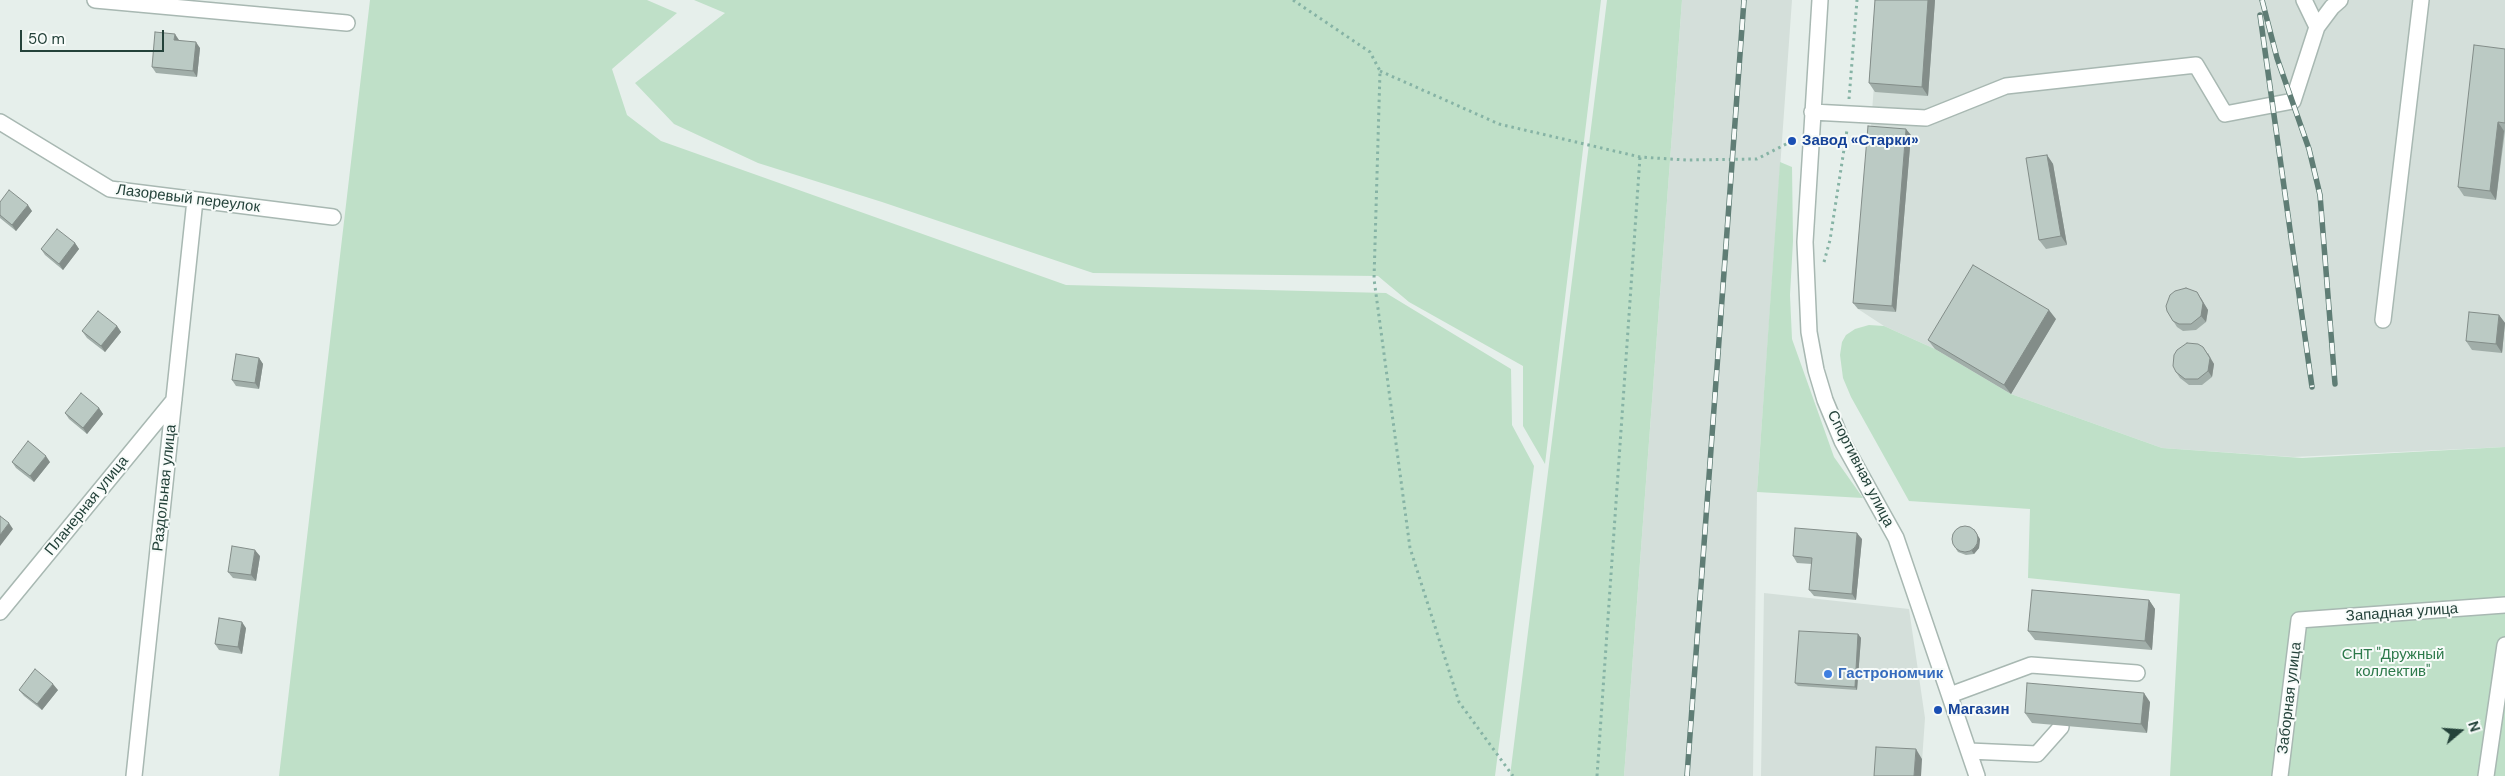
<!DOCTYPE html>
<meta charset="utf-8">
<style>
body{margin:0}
#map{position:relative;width:2505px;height:776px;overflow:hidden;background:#e6efeb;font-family:"DM Sans",sans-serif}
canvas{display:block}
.north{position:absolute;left:2435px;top:706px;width:50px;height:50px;-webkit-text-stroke:4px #f7fbf9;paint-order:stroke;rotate:72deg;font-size:14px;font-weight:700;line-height:20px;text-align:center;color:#24423a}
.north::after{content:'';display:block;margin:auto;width:18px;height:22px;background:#24423a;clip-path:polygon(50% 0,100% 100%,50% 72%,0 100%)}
.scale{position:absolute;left:20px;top:30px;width:144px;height:22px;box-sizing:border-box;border:2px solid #24423a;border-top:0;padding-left:6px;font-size:15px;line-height:18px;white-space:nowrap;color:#24423a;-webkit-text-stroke:4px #f7fbf9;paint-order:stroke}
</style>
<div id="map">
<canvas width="2505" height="776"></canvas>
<div class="north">N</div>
<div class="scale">50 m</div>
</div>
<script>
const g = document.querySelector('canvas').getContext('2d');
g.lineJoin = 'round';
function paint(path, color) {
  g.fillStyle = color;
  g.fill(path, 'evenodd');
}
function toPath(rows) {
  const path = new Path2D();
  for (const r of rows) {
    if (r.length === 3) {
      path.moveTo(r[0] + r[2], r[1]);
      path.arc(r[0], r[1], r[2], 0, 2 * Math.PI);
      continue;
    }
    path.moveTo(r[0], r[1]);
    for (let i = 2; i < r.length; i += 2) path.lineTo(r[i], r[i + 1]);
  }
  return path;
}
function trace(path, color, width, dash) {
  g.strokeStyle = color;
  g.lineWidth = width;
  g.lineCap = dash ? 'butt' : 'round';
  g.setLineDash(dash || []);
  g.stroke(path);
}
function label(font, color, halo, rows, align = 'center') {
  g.font = font + ' "DM Sans",sans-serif';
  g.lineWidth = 4;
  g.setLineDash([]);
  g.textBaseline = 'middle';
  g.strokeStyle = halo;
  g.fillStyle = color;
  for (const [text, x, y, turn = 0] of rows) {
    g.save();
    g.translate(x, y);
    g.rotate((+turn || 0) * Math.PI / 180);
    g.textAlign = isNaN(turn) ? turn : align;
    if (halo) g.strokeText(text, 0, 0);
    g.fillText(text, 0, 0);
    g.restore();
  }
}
paint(toPath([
 [1682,0,1792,0,1757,492,1753,776,1624,776],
 [1880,0,2505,0,2505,447,2293,457,2162,448,2011,394,1935,349,1884,326,1858,309],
 [1764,593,1909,609,1925,718,1921,776,1761,776]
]), '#d4dfda');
paint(toPath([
 [370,0,647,0,677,13,612,69,627,115,661,141,1066,285,1386,293,1511,369,1512,425,1534,466,1495,776,279,776],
 [694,0,1601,0,1545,464,1523,426,1523,366,1409,302,1378,276,1093,273,882,202,758,163,674,124,635,83,725,13],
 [1607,0,1682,0,1624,776,1510,776],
 [1780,162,1792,167,1793,241,1790,295,1792,339,1834,457,1863,498,1757,492],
 [1869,325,1884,326,1935,349,2011,394,2162,448,2302,458,2505,447,2505,776,2170,776,2180,594,2028,578,2030,509,1909,501,1851,397,1843,378,1840,355,1842,342,1846,335,1855,329]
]), '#bfe0c8');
const minor = toPath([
 [95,0,347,23],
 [1820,0,1805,242,1809,332,1816,370,1825,400,1842,441,1896,538,1977,776],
 [2304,0,2317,27],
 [1812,112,1926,118,2006,86,2196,65,2225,114,2293,101,2317,27,2332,7,2340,0],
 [0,122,110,189,333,217],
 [2383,320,2421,0],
 [0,612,174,400],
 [1950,695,2031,665,2137,673],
 [1969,751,2037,754,2061,727],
 [134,776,195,200],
 [2280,776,2299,620,2505,605],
 [2486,776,2505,645]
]);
trace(minor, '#a8b8b2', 18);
trace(toPath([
 [1293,0,1370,52,1380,71,1374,279,1410,548,1459,702,1513,776],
 [1380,71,1499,124,1640,157,1686,160,1757,159,1792,141],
 [1849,99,1857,0],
 [1824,262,1830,240,1847,130],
 [1597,776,1640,157]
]), '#86b3a5', 3, [2.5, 4]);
trace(minor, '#fff', 15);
const rail = toPath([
 [2262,0,2277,58,2309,149,2320,195,2335,384],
 [2260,15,2312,387],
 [1687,776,1744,0]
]);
trace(rail, '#5f7d75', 5.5);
trace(rail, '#f7fbf9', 4, [11]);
paint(toPath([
 [1875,0,1935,0,1928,96,1875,92,1869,83],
 [179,40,200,48,197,77,156,73,152,67],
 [2505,49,2505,131,2496,200,2464,196,2458,187],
 [1911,135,1896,312,1858,309,1853,303],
 [2047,155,2053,164,2067,245,2046,249,2039,240],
 [0,202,32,211,16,231,0,218],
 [75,243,79,249,63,270,45,255,41,249],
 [2201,298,2208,310,2206,322,2196,330,2183,331,2177,327,2167,311],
 [2499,315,2505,323,2502,353,2472,350,2466,341],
 [2056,319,2011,394,1935,349,1928,340],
 [117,326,121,332,105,352,87,338,82,331],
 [2208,353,2214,364,2212,377,2202,385,2189,385,2180,378,2176,372],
 [259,358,263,364,259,389,236,386,232,380],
 [99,408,103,414,87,434,69,419,65,413],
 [12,462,50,462,34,482,16,468],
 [1862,539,1856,600,1814,596,1809,590,1812,564,1797,563,1793,556],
 [1980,539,1979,548,1974,554,1966,555,1958,552,1956,549],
 [260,556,256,581,233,578,228,572],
 [2149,600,2155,609,2152,650,2035,640,2028,631],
 [246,628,242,654,219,650,215,644],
 [1858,634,1861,638,1857,690,1798,686,1795,683],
 [19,690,58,690,42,710,24,696],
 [2150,702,2147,733,2032,723,2025,713]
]), '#a1aea9');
paint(toPath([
 [1928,0,1935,0,1928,96,1922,87],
 [175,34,179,40,174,40],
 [196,42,200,48,197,77,193,71],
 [2498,122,2504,131,2496,200,2490,191],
 [1906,129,1911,135,1896,312,1892,306],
 [2047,155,2053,164,2067,245,2061,236],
 [28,205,32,211,16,231,12,225],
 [75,243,79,249,63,270,59,264],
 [2197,292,2208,310,2206,322,2201,316],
 [2049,310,2056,319,2011,394,2004,385],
 [2499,315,2505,323,2502,353,2496,344],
 [117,326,121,332,105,352,101,346],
 [2203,347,2214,364,2212,377,2208,371],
 [259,358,263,364,259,389,255,383],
 [99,408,103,414,87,434,83,428],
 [46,456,50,462,34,482,30,476],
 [9,523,13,529,0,546,0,535],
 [1974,529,1980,539,1979,548,1974,554,1971,550],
 [1857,533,1862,539,1856,600,1852,594],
 [255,550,260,556,256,581,251,575],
 [2149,600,2155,609,2152,650,2145,641],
 [242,622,246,628,242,654,238,647],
 [1858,634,1861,638,1857,690,1855,687],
 [53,684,58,690,42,710,37,704],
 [2144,693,2150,702,2147,733,2141,724],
 [1916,749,1922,759,1921,776,1914,776]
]), '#838d89');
const building = toPath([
 [1875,0,1928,0,1922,87,1869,83,1875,0],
 [155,32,175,34,174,40,196,42,193,71,152,67,155,32],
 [2474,45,2505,49,2505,123,2498,122,2490,191,2458,187,2474,45],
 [1868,126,1906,129,1892,306,1853,303,1868,126],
 [2047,155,2061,236,2039,240,2026,158,2047,155],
 [9,190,28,205,12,225,0,215,0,202,9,190],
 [57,229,75,243,59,264,41,249,57,229],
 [1973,265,2049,310,2004,385,1928,340,1973,265],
 [2186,288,2197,292,2203,303,2201,316,2191,324,2179,324,2173,321,2167,311,2166,306,2170,295,2175,291,2186,288],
 [98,311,117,326,101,346,82,331,98,311],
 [2469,312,2499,315,2496,344,2466,341,2469,312],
 [2187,343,2198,344,2203,347,2210,358,2208,371,2198,379,2185,379,2176,372,2173,366,2174,355,2177,350,2187,343],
 [236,354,259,358,255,383,232,380,236,354],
 [81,393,99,408,83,428,65,413,81,393],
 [28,441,46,456,30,476,12,462,28,441],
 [0,516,9,523,0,535,0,516],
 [1965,539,13],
 [1795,528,1857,533,1852,594,1809,590,1812,558,1793,556,1795,528],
 [232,546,255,550,251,575,228,572,232,546],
 [2032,590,2149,600,2145,641,2028,631,2032,590],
 [219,618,242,622,238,647,215,644,219,618],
 [1799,631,1858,634,1855,687,1795,683,1799,631],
 [35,669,53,684,37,704,19,690,35,669],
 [2027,683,2144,693,2141,724,2025,713,2027,683],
 [1876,747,1916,749,1914,776,1874,776,1876,747]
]);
paint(building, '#bbcac4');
trace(building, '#838d89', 1);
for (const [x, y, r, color] of [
 [1792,141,5,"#1a4fb4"],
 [1828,674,5,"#3f7fe0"],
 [1938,710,5,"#1a4fb4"]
]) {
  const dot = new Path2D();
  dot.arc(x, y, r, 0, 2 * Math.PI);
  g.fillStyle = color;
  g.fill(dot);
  trace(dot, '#f7fbf9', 2);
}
label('bold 15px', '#164399', '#f7fbf9', [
 ["Завод «Старки»",1802,141],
 ["Магазин",1948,710]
], 'left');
label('15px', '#24423a', '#f7fbf9', [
 ["Лазоревый переулок",188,199,7],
 ["Спортивная улица",1860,469,63],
 ["Раздольная улица",165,488,-84],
 ["Планерная улица",87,506,-51],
 ["Западная улица",2402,613,-4],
 ["Заборная улица",2290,698,-83]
]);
label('15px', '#2d7a4b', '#f7fbf9', [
 ["СНТ \"Дружный",2393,655],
 ["коллектив\"",2393,672]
]);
label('bold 15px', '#366cbe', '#f7fbf9', [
 ["Гастрономчик",1838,674]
], 'left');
</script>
